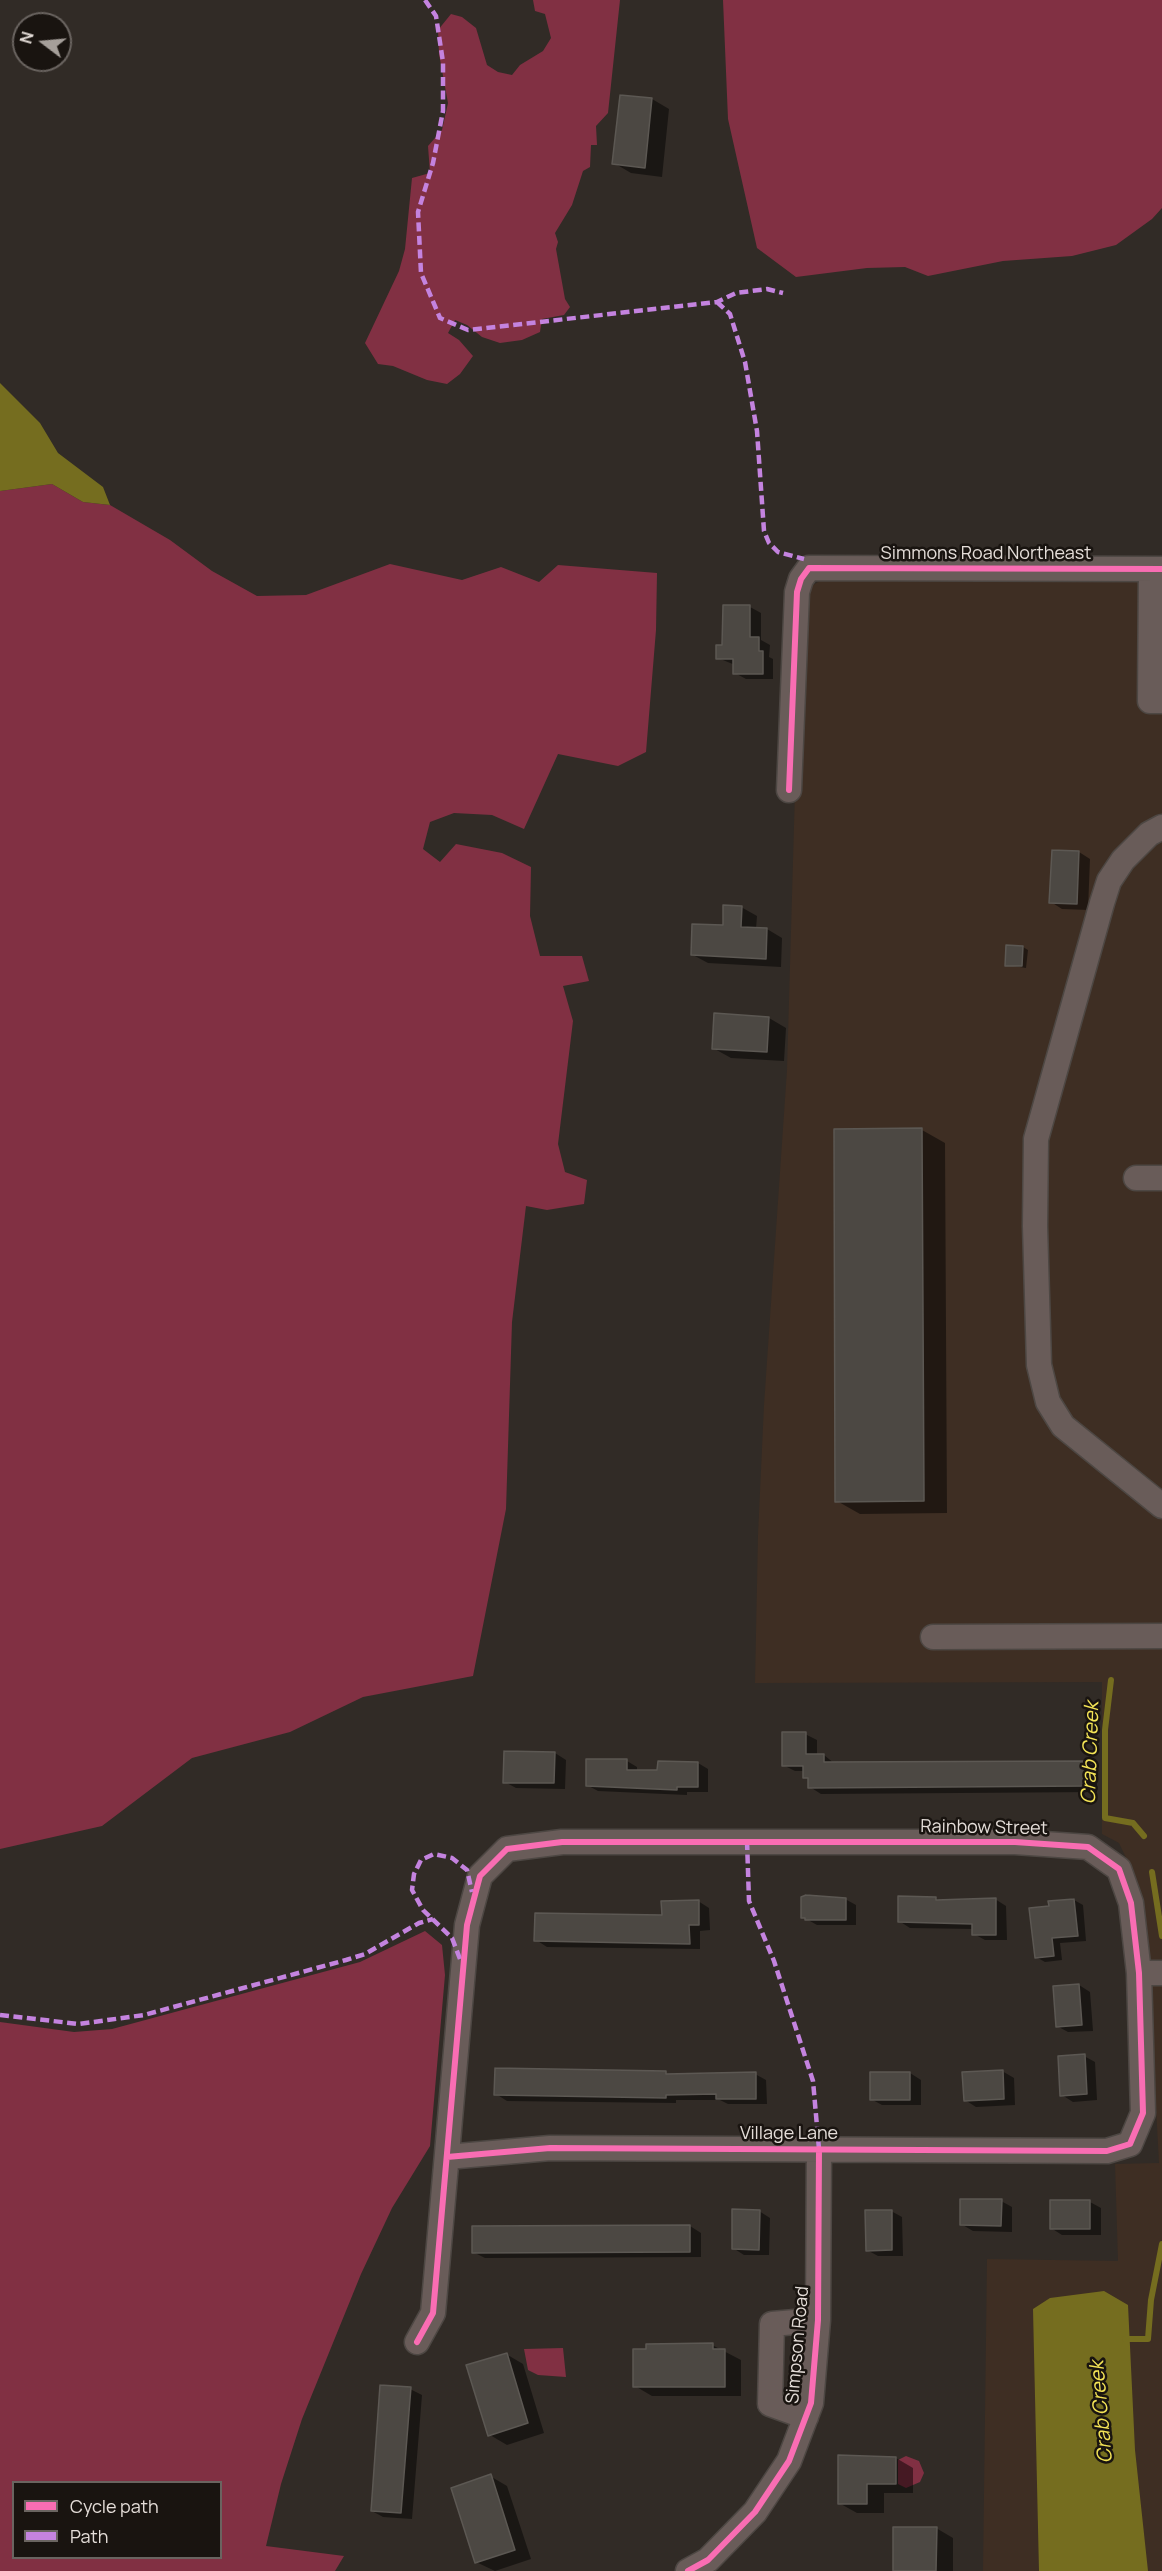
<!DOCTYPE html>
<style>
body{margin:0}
#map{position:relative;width:1162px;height:2571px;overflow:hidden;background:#312b26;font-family:Manrope,sans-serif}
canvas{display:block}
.legend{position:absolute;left:12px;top:2481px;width:210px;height:78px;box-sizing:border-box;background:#191410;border:2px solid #6a6460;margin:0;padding:8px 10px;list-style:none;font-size:18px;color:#e4ddd8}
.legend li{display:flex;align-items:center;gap:12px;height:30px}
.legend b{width:30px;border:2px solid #6a6460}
.north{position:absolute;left:12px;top:12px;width:60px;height:60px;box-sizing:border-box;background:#191410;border:2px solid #6a6460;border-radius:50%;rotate:286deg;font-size:16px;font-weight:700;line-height:24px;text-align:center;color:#e4ddd8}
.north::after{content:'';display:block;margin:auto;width:21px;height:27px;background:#a59f9a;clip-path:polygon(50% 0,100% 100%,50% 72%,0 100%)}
</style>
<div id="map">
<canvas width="1162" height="2571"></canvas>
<ul class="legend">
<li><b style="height:8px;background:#f96db3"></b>Cycle path</li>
<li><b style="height:8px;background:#c483df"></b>Path</li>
</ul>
<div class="north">N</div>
</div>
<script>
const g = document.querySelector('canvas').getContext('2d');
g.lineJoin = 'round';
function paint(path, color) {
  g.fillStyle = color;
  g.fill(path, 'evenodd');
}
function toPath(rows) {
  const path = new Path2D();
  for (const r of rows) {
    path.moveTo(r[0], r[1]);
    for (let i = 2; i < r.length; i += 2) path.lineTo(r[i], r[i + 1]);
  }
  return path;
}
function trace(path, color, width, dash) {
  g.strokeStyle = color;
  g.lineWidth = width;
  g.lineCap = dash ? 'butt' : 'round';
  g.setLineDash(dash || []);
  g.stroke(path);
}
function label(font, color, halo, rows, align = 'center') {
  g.font = font + ' Manrope,sans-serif';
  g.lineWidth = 5;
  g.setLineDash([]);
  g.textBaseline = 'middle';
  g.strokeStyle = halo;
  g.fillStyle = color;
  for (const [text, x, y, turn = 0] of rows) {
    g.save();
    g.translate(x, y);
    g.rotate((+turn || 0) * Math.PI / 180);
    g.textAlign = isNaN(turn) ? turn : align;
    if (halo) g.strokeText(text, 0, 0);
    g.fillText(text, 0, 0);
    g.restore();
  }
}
paint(toPath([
 [826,578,1162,578,1162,2571,983,2571,987,2259,1118,2261,1115,2164,1159,2163,1151,2013,1143,1928,1136,1879,1119,1843,1102,1834,1102,1682,755,1683,758,1535,764,1405,787,1070,796,756,809,587]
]), '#3e2e23');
paint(toPath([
 [533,0,620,0,608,113,596,126,597,145,591,145,590,167,583,171,572,205,555,233,558,242,556,249,565,299,570,307,564,315,542,319,540,332,522,340,500,343,482,337,467,325,455,320,448,333,459,340,473,356,460,374,447,384,427,380,393,366,378,364,365,343,399,271,405,249,412,178,430,173,428,146,442,130,448,103,439,54,438,30,451,14,462,17,476,28,487,65,498,72,512,75,520,65,543,51,551,38,545,14,535,11],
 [723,0,1162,0,1162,208,1152,219,1116,245,1072,256,1003,261,928,276,905,267,867,268,796,277,757,248,728,119],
 [52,484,83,502,110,505,170,540,212,571,257,596,306,595,390,564,462,580,501,567,539,582,558,565,657,573,656,630,646,752,618,766,558,754,524,829,492,815,454,813,430,822,423,849,440,862,456,844,502,853,531,867,530,916,540,956,582,956,589,981,563,986,573,1021,558,1144,565,1172,587,1180,584,1204,547,1210,526,1206,512,1322,506,1509,473,1676,363,1697,290,1732,192,1758,102,1826,0,1849,0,491],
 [425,1931,442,1945,445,1975,430,2146,392,2208,361,2274,302,2419,281,2484,266,2546,344,2556,335,2571,0,2571,0,2022,74,2032,112,2029,360,1962],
 [14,2482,220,2482,220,2558,14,2558],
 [563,2348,566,2377,538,2375,528,2370,524,2349],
 [906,2456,919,2461,924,2473,920,2482,906,2488,898,2484,898,2460]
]), '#813043');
paint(toPath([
 [0,383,40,423,58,453,103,487,110,505,83,502,52,484,0,491],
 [1104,2291,1128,2305,1135,2450,1148,2571,1039,2571,1033,2309,1050,2298]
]), '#756d1f');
paint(toPath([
 [652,99,669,109,662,177,631,173,614,163],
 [750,607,761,613,761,640,770,645,769,657,773,659,773,679,746,679,735,673,735,665,718,658],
 [1053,851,1079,852,1090,859,1088,910,1062,909,1051,902],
 [741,907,757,916,756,929,767,929,782,938,781,967,708,963,693,955],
 [1023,947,1028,950,1026,968,1007,965],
 [769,1018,786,1028,784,1061,731,1058,713,1048],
 [922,1130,945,1143,947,1513,860,1514,837,1501],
 [805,1734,817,1740,817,1755,824,1755,835,1764,1086,1762,1097,1768,1097,1792,821,1794,810,1787,810,1780,805,1777,805,1771,795,1771,783,1765],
 [555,1753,566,1760,565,1789,516,1788,505,1782],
 [627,1761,637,1767,637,1771,659,1771,698,1763,708,1769,708,1792,687,1792,687,1795,598,1791,587,1785],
 [936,1898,940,1901,995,1899,1006,1906,1007,1940,985,1940,974,1934,974,1929,910,1928,899,1921],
 [845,1899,856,1905,856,1925,817,1925,803,1917],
 [1074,1900,1083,1905,1086,1941,1060,1943,1062,1960,1045,1962,1036,1957,1051,1908],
 [698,1901,709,1908,710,1930,700,1931,700,1949,547,1947,536,1940,663,1917],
 [1079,1985,1090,1992,1093,2031,1068,2032,1057,2026],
 [1084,2056,1095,2062,1097,2100,1073,2102,1062,2095],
 [1002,2071,1014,2078,1015,2105,976,2107,965,2100],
 [666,2073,670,2075,755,2074,766,2080,767,2104,728,2104,720,2100,676,2100,676,2103,507,2101,496,2094],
 [910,2073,921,2080,921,2105,882,2105,871,2099],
 [1001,2201,1012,2207,1012,2232,973,2231,961,2224],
 [1090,2202,1101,2208,1101,2235,1062,2235,1051,2228],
 [759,2211,770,2218,769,2255,744,2255,733,2248],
 [891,2211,902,2217,903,2256,878,2256,867,2250],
 [690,2226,701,2233,701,2257,485,2258,473,2252],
 [712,2345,741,2360,741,2396,652,2396,635,2386],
 [506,2354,523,2364,544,2433,507,2445,490,2435],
 [410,2389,422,2395,412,2519,383,2517,372,2511],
 [896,2458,913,2468,913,2493,884,2493,884,2513,857,2513,839,2503],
 [490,2476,507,2486,531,2559,495,2571,476,2562],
 [936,2528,953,2538,953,2571,895,2571]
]), '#0007');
trace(toPath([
 [1111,1680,1105,1730,1105,1818,1133,1823,1144,1836],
 [1152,1872,1162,1936],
 [1125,2339,1148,2339,1151,2300,1162,2244]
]), '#756d1f', 6);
const building = toPath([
 [620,95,652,98,645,168,612,164,620,95],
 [723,605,750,605,750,637,759,637,759,651,763,651,763,674,733,674,733,659,716,659,716,645,722,645,723,605],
 [1052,850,1079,851,1077,904,1049,903,1052,850],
 [723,905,742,906,741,927,767,928,766,959,691,955,692,924,723,925,723,905],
 [1006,945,1023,946,1022,966,1005,966,1006,945],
 [714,1013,769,1017,767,1052,712,1049,714,1013],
 [922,1128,924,1501,835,1502,834,1129,922,1128],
 [782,1732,806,1732,806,1754,824,1754,824,1762,1086,1761,1086,1786,808,1788,808,1778,803,1778,803,1766,782,1766,782,1732],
 [504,1751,555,1752,554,1783,503,1783,504,1751],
 [586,1759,627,1759,627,1770,657,1770,658,1761,698,1762,698,1787,677,1787,677,1790,586,1786,586,1759],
 [806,1895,846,1898,846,1920,805,1920,805,1918,801,1918,801,1897,806,1895],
 [898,1896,936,1897,936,1900,996,1898,996,1935,972,1935,972,1924,898,1922,898,1896],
 [1074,1899,1078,1936,1052,1938,1054,1956,1035,1958,1029,1908,1049,1906,1048,1901,1074,1899],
 [699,1900,699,1925,689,1925,690,1944,534,1941,535,1913,662,1915,661,1901,699,1900],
 [1079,1984,1082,2025,1056,2027,1053,1986,1079,1984],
 [1085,2054,1087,2094,1060,2096,1058,2056,1085,2054],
 [495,2068,666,2071,666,2074,756,2072,756,2099,716,2099,716,2094,666,2095,666,2098,494,2095,495,2068],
 [1003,2070,1004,2099,964,2101,962,2072,1003,2070],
 [870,2072,910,2072,910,2100,870,2100,870,2072],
 [960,2199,1002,2199,1001,2226,960,2225,960,2199],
 [1050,2200,1090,2200,1090,2229,1050,2229,1050,2200],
 [732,2209,760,2210,759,2250,732,2249,732,2209],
 [865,2210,892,2210,892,2250,866,2251,865,2210],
 [690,2225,690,2252,472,2253,472,2226,690,2225],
 [713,2343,713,2349,725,2349,725,2387,633,2387,633,2349,646,2349,646,2344,713,2343],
 [507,2353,528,2423,488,2436,466,2365,507,2353],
 [380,2385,411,2387,401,2513,371,2511,380,2385],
 [838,2455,896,2457,896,2484,867,2484,867,2504,838,2504,838,2455],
 [491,2474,515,2550,475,2563,451,2488,491,2474],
 [893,2527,937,2527,936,2571,893,2571,893,2527]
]);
paint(building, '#4c4843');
trace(building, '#5c5853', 1.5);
const minor = toPath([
 [1151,569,1150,701,1162,701],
 [789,790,797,592,801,579,809,568,1162,569],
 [1162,827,1149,834,1123,860,1109,881,1102,903,1036,1139,1035,1226,1039,1365,1048,1402,1063,1426,1162,1506],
 [1136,1178,1162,1178],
 [933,1637,1162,1636],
 [1139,1973,1162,1973],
 [417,2342,433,2313,467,1925,480,1876,507,1849,562,1842,1015,1842,1088,1847,1119,1869,1131,1903,1139,1973,1143,2113,1130,2144,1107,2151,550,2148,447,2157],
 [806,2417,770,2404,772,2324,818,2320],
 [688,2571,708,2560,755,2512,789,2461,811,2403,818,2320,819,2149]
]);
trace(minor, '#4d4743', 27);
trace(minor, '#695c59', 24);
trace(toPath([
 [425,0,436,16,443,62,443,111,433,163,418,212,421,273,440,318,468,330,717,302,736,293,767,289,783,293],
 [717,302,730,314,745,362,757,431,764,531,769,543,778,552,804,559],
 [747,1841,749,1901,774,1961,813,2081,819,2149],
 [460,1959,452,1938,423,1910,412,1890,414,1874,421,1860,434,1854,452,1858,467,1870,472,1892],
 [0,2015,79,2024,144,2015,346,1960,365,1954,419,1923,433,1919]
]), '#c483df', 4.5, [9, 4.5]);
trace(toPath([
 [789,790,797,592,801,579,809,568,1162,569],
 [417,2342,433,2313,467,1925,480,1876,507,1849,562,1842,1015,1842,1088,1847,1119,1869,1131,1903,1139,1973,1143,2113,1130,2144,1107,2151,550,2148,447,2157],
 [688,2571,708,2560,755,2512,789,2461,811,2403,818,2320,819,2149]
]), '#f96db3', 6);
label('18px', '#e4ddd8', '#191410', [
 ["Simmons Road Northeast",986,554],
 ["Rainbow Street",984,1828,1],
 ["Village Lane",789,2134],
 ["Simpson Road",798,2345,-85]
]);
label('italic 20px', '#f4e456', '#191410', [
 ["Crab Creek",1091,1753,-88],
 ["Crab Creek",1102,2412,-95]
]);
</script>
